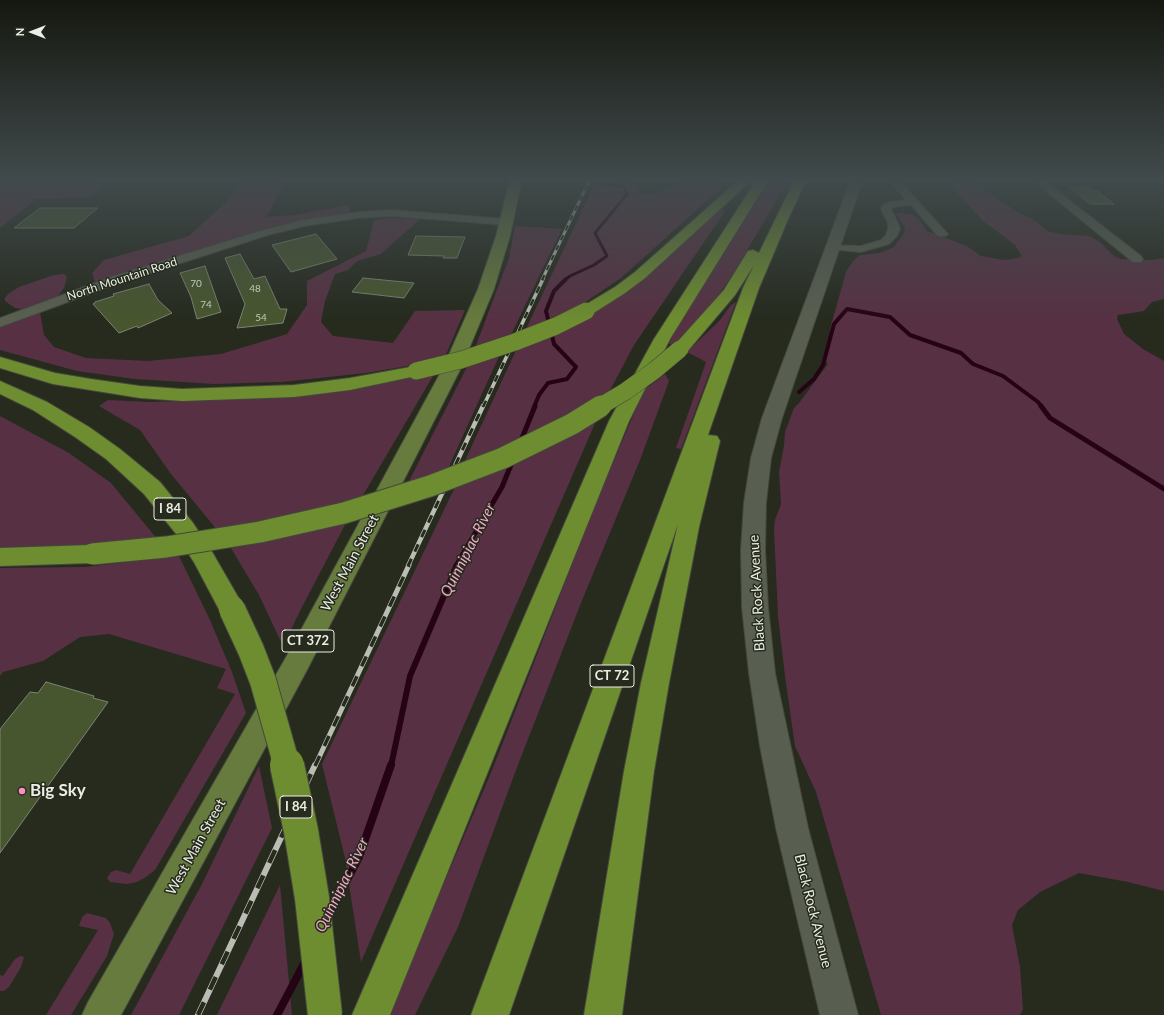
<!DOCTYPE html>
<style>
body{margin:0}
#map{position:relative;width:1164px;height:1015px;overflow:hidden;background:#262b1e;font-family:Lato,sans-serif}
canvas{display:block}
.north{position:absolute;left:12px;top:12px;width:40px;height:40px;-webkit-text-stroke:3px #262b1e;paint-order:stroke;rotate:270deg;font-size:11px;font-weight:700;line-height:16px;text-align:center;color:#eaeee5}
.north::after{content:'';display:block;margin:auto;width:14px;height:18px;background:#eaeee5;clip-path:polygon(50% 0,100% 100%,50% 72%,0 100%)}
</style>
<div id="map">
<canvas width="1164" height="1015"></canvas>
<div class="north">N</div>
</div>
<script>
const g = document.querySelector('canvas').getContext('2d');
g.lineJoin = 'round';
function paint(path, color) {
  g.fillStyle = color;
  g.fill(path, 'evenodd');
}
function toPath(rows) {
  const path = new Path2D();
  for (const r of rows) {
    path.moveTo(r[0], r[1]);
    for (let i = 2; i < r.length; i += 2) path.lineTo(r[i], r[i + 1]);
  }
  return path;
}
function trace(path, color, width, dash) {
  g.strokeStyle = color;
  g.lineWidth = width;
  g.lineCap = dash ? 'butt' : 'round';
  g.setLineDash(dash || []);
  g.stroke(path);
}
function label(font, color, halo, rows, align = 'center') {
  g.font = font + ' Lato,sans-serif';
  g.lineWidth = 3;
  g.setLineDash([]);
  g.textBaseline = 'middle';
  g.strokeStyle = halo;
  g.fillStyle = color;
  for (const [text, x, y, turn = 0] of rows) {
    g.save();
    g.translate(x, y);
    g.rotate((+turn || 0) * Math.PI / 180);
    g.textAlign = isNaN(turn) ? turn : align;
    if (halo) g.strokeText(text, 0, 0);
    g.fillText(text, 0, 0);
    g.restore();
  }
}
paint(toPath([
 [0,179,107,179,91,197,36,199,0,228],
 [242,179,287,179,266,217,295,215,348,205,350,212,268,228,95,282,92,273,104,260,189,236,226,202],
 [597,179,627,179,636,184,641,194,656,193,690,179,731,179,621,278,578,307,525,331],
 [770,179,789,179,735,271,714,302,673,346,669,343,689,306],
 [944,179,969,179,1014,210,1036,221,1047,231,1060,234,1089,236,1100,242,1114,256,1121,259,1152,260,1164,258,1164,299,1152,302,1144,311,1118,315,1117,319,1124,334,1143,349,1164,361,1164,891,1128,882,1079,873,1040,892,1018,910,1012,925,1020,967,1023,1009,1020,1015,881,1015,816,792,795,746,785,676,778,616,774,529,775,520,781,504,779,472,784,446,785,432,794,408,799,403,828,364,824,359,830,339,830,329,846,272,853,261,860,255,880,253,894,247,903,235,905,229,896,213,910,214,915,216,919,219,927,231,967,246,981,256,1004,260,1018,258,1022,256,1015,245,998,232,984,222],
 [722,209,725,211,634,345,607,396,462,467,518,346,630,289,662,263,712,215],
 [392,218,420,219,381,254,357,261,348,270,335,274,325,301,321,322,333,336,393,343,415,311,465,310,445,357,413,365,366,373,281,382,214,384,135,379,77,371,0,350,0,328,40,312,44,335,54,347,86,358,148,361,221,354,287,334,307,305,307,281,366,251,374,220],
 [515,226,562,229,510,337,475,348,509,258],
 [64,274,67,277,64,288,58,296,22,309,15,308,5,301,5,298,8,294,19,287,54,275],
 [736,302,681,449,676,448,706,362,687,352,720,320,731,305],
 [501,352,446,473,406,487,469,363],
 [436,371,359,502,218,531,171,474,140,430,99,406,108,400,150,402,274,398,353,388],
 [665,374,669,381,640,460,581,603,516,770,458,927,415,1015,388,1015,493,768,596,503,644,390],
 [0,416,69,453,111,483,158,540,96,546,0,547],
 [596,421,361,962,345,858,322,764,455,487],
 [346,523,301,609,283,646,259,595,231,548,313,531],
 [179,556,210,620,232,672,246,713,155,870,146,877,137,882,127,884,110,882,107,878,111,872,116,870,130,874,235,694,217,688,226,669,109,634,80,637,43,661,3,672,0,676,0,568,85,567],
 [259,766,272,828,179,1015,131,1015,203,882],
 [280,885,292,1015,217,1015,233,982],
 [87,913,106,918,110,923,114,934,107,956,71,1015,46,1015,98,930,79,926,82,917],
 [20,956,24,957,21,967,9,987,4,991,0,991,0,975,3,976,15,959]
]), '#573143');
trace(toPath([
 [565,280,570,276,594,265,607,256,595,233,627,194,624,187,575,179]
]), '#250315', 3);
trace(toPath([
 [799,392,814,379,823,365,834,324,847,309,890,317,910,335,961,353,973,364,1003,376,1038,402,1042,407],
 [534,407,539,395,548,383,567,379,576,367,554,344,546,311,554,291,566,279]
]), '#250315', 4);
trace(toPath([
 [1041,406,1050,418,1164,489],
 [520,443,535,406],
 [456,566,502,487,513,460]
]), '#250315', 5);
trace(toPath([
 [391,766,410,676,457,565]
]), '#250315', 6);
trace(toPath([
 [328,917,359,857,391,765],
 [277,1015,306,960]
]), '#250315', 8);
const building = toPath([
 [1070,187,1089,187,1094,191,1097,191,1114,204,1090,204,1070,187],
 [40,208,98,208,74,228,14,228,40,208],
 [316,234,337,259,291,272,272,245,316,234],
 [416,236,465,237,457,258,443,258,444,256,408,255,416,236],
 [240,254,254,279,265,276,280,309,287,309,283,323,237,328,245,304,225,258,240,254],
 [205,266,221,312,197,319,191,297,180,273,205,266],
 [363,278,414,283,404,298,352,292,363,278],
 [149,284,158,300,172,313,138,328,137,326,119,333,93,304,95,303,95,302,114,296,113,294,149,284],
 [46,682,94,696,93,698,108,702,0,853,0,729,30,692,38,693,46,682]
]);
paint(building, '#47562e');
trace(building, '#7e8474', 1);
const street = toPath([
 [888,179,898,179,946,232,948,234,946,236,938,236,911,205,894,207,891,209,898,223,900,229,897,236,889,244,861,252,829,249,827,247,829,245,861,246,881,240,886,235,888,229,888,223,881,209,882,206,889,202,906,200,888,179],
 [1031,179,1042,179,1141,256,1143,259,1141,262,1133,262,1031,179],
 [392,210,506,219,511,222,506,225,392,216,358,218,304,226,268,235,119,283,0,327,0,318,111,277,260,231,304,220,358,212,392,210]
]);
const secondary = toPath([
 [851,179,863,179,782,418,771,458,766,503,765,550,768,607,775,673,808,828,858,1015,820,1015,776,828,760,746,749,673,742,607,741,550,744,503,751,458,762,418,851,179]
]);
const primary = toPath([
 [510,179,522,179,510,236,494,289,461,368,307,670,121,1015,82,1015,88,1002,289,652,443,368,478,289,496,236,510,179]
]);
const highway = toPath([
 [740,179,753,179,645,278,625,293,592,314,586,316,580,314,578,311,580,308,615,287,635,272,740,179],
 [757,179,769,179,670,339,629,421,390,1015,352,1015,609,421,654,339,757,179],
 [795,179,807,179,789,217,759,288,708,435,717,436,720,441,699,527,669,683,654,771,622,1015,584,1015,624,771,641,683,678,524,509,1015,471,1015,743,288,754,265,735,295,686,353,680,354,674,353,671,349,724,290,748,251,753,250,759,253,795,179],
 [0,357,55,373,91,379,140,386,182,389,294,385,350,378,416,366,422,367,425,371,422,375,416,376,350,390,294,397,182,401,140,398,53,384,0,368,0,357],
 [0,381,47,402,89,427,120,449,160,482,193,523,211,550,245,609,241,617,232,620,223,617,195,564,177,535,144,494,106,459,75,437,33,410,0,394,0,381],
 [92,545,100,547,104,554,100,561,92,563,0,566,0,548,92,545]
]);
trace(street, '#44483c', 2);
trace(secondary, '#44483c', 2);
trace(primary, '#44483c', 2);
trace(highway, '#44483c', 2);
paint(street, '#595f50');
paint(secondary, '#595f50');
paint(primary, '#667b3d');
paint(highway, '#6e8d30');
const railFar4 = toPath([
 [542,280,590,179]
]);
const railFar3 = toPath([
 [483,407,543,279]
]);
const railFar2 = toPath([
 [408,566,483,406]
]);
const railFar1 = toPath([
 [315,766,409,565]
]);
const rail = toPath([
 [198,1015,315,765]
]);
trace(railFar4, '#b9bdb3', 3);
trace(railFar3, '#b9bdb3', 3.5);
trace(railFar2, '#b9bdb3', 4.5);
trace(railFar1, '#b9bdb3', 5);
trace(rail, '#b9bdb3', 6);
trace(railFar4, '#262b1e', 2, [5.5]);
trace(railFar3, '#262b1e', 2.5, [7]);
trace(railFar2, '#262b1e', 3, [8]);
trace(railFar1, '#262b1e', 3.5, [11]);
trace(rail, '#262b1e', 4.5, [14]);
const highwayBridgeFar3 = toPath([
 [416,371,461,360,515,342,556,326,586,311],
 [599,407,626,391,655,370,680,349]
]);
const highwayBridgeFar2 = toPath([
 [92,554,166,547,260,532,344,513,430,486,503,458,572,424,601,406]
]);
const highwayBridgeFar1 = toPath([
 [232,609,251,650,263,681,287,766]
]);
const highwayBridge = toPath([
 [287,765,301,831,312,898,325,1015]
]);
trace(highwayBridgeFar3, '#44483c', 18, []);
trace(highwayBridgeFar2, '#44483c', 23, []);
trace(highwayBridgeFar1, '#44483c', 28, []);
trace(highwayBridge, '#44483c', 36, []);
trace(highwayBridgeFar3, '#6e8d30', 17);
trace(highwayBridgeFar2, '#6e8d30', 21);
trace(highwayBridgeFar1, '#6e8d30', 26);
trace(highwayBridge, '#6e8d30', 34);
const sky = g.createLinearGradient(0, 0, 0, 321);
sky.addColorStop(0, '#151810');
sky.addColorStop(0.56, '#414a4c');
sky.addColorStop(1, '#414a4c00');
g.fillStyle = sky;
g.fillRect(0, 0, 1164, 321);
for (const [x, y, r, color] of [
 [22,791,4,"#fc8fc2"]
]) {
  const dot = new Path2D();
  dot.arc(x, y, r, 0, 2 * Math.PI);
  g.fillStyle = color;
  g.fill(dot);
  trace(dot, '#262b1e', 1.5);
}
label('10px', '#c1c8b7', null, [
 ["70",196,284],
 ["48",255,289],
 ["74",206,305],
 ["54",261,318]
]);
label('12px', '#eaeee5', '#262b1e', [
 ["North Mountain Road",122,279,-18]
]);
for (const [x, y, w] of [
 [170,509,32],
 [308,641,52],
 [612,676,44],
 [296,807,32]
]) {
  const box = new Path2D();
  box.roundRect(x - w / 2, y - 11, w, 22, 3);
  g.fillStyle = '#262b1e';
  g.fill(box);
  trace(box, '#eaeee5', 1);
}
label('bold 13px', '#eaeee5', null, [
 ["I 84",170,509],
 ["CT 372",308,641],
 ["CT 72",612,676],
 ["I 84",296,807]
]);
label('14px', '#eaeee5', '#262b1e', [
 ["West Main Street",350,563,-62],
 ["Black Rock Avenue",757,593,-93],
 ["West Main Street",196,847,-61],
 ["Black Rock Avenue",813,911,76]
]);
label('italic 15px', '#f1a9c9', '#262b1e', [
 ["Quinnipiac River",468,550,-63],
 ["Quinnipiac River",342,885,-64]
]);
label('bold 17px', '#eaeee5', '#262b1e', [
 ["Big Sky",30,791]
], 'left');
</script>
